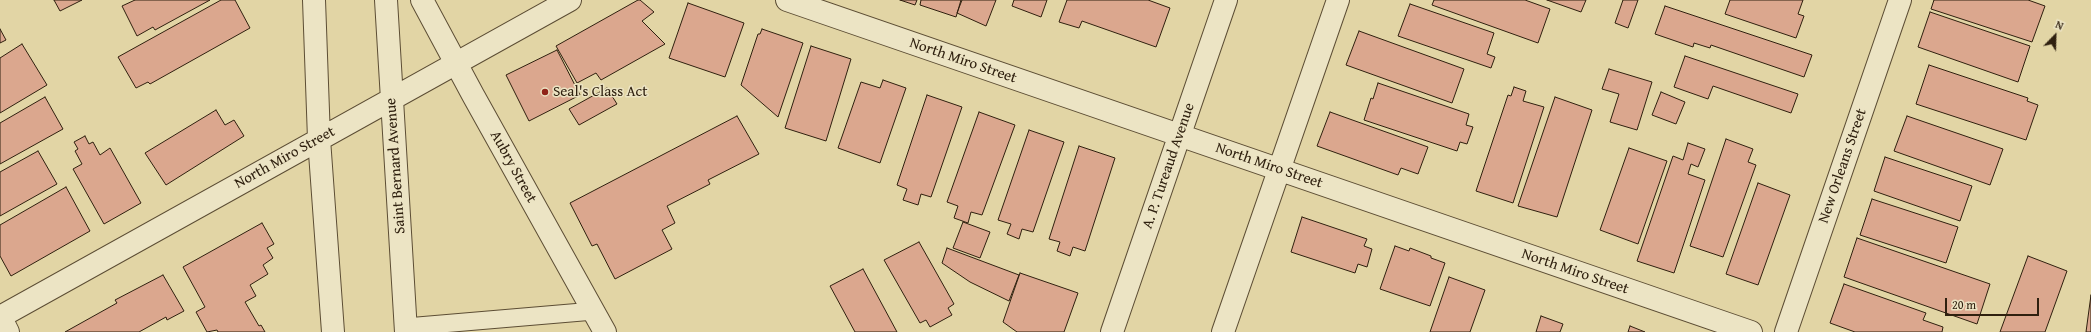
<!DOCTYPE html>
<style>
body{margin:0}
#map{position:relative;width:2091px;height:332px;overflow:hidden;background:#e2d5a5;font-family:"Gentium Book Plus",serif}
canvas{display:block}
.north{position:absolute;left:2035px;top:16px;width:40px;height:40px;-webkit-text-stroke:3px #ece4c4;paint-order:stroke;rotate:23deg;font-size:11px;font-weight:700;line-height:16px;text-align:center;color:#2f200f}
.north::after{content:'';display:block;margin:auto;width:14px;height:18px;background:#2f200f;clip-path:polygon(50% 0,100% 100%,50% 72%,0 100%)}
.scale{position:absolute;left:1945px;top:298px;width:94px;height:18px;box-sizing:border-box;border:2px solid #2f200f;border-top:0;padding-left:5px;font-size:12px;line-height:14px;white-space:nowrap;color:#2f200f;-webkit-text-stroke:3px #ece4c4;paint-order:stroke}
</style>
<div id="map">
<canvas width="2091" height="332"></canvas>
<div class="north">N</div>
<div class="scale">20 m</div>
</div>
<script>
const g = document.querySelector('canvas').getContext('2d');
g.lineJoin = 'round';
function paint(path, color) {
  g.fillStyle = color;
  g.fill(path, 'evenodd');
}
function toPath(rows) {
  const path = new Path2D();
  for (const r of rows) {
    path.moveTo(r[0], r[1]);
    for (let i = 2; i < r.length; i += 2) path.lineTo(r[i], r[i + 1]);
  }
  return path;
}
function trace(path, color, width, dash) {
  g.strokeStyle = color;
  g.lineWidth = width;
  g.lineCap = dash ? 'butt' : 'round';
  g.setLineDash(dash || []);
  g.stroke(path);
}
function label(font, color, halo, rows, align = 'center') {
  g.font = font + ' "Gentium Book Plus",serif';
  g.lineWidth = 3;
  g.setLineDash([]);
  g.textBaseline = 'middle';
  g.strokeStyle = halo;
  g.fillStyle = color;
  for (const [text, x, y, turn = 0] of rows) {
    g.save();
    g.translate(x, y);
    g.rotate((+turn || 0) * Math.PI / 180);
    g.textAlign = isNaN(turn) ? turn : align;
    if (halo) g.strokeText(text, 0, 0);
    g.fillText(text, 0, 0);
    g.restore();
  }
}
const building = toPath([
 [54,0,82,0,60,11,54,0],
 [135,0,210,0,155,30,153,27,137,36,122,6,135,0],
 [221,0,235,0,250,28,150,84,148,82,136,88,118,57,221,0],
 [638,0,640,0,654,12,642,21,665,44,601,80,596,73,577,83,556,46,638,0],
 [900,0,917,0,915,5,900,0],
 [921,0,961,0,956,17,920,5,921,0],
 [962,0,996,0,986,26,957,13,962,0],
 [1014,0,1047,0,1041,17,1012,6,1014,0],
 [1067,0,1148,0,1170,8,1156,47,1082,21,1079,28,1059,22,1067,0],
 [1434,0,1525,0,1550,9,1538,43,1432,5,1434,0],
 [1547,0,1586,0,1581,12,1547,0],
 [1623,0,1638,0,1628,28,1615,23,1623,0],
 [1730,0,1803,0,1798,14,1804,16,1796,38,1725,14,1730,0],
 [1934,0,2028,0,2045,6,2032,42,1931,9,1934,0],
 [688,3,744,23,725,77,669,58,688,3],
 [1410,4,1494,33,1487,54,1495,57,1491,68,1398,36,1410,4],
 [1665,6,1812,55,1804,77,1711,45,1710,48,1694,43,1693,47,1655,34,1665,6],
 [1930,12,2030,46,2018,82,1918,47,1930,12],
 [0,29,6,40,0,43,0,29],
 [762,29,803,43,778,117,741,85,758,34,760,34,762,29],
 [1359,31,1464,69,1452,103,1346,65,1359,31],
 [22,44,47,85,0,113,0,58,22,44],
 [811,46,851,59,826,141,785,128,811,46],
 [557,50,580,95,529,121,506,75,557,50],
 [1685,56,1798,94,1791,113,1713,86,1708,99,1674,87,1685,56],
 [1929,65,2028,98,2027,101,2038,105,2026,140,1916,104,1929,65],
 [1609,69,1652,82,1637,130,1610,122,1619,94,1602,89,1609,69],
 [883,80,906,88,880,163,838,148,861,82,880,88,883,80],
 [1378,83,1469,114,1466,125,1473,127,1467,144,1460,142,1457,151,1364,120,1371,98,1373,99,1378,83],
 [1514,87,1526,91,1523,101,1544,107,1513,203,1476,191,1508,95,1511,96,1514,87],
 [607,88,617,104,579,125,569,109,607,88],
 [1661,92,1685,102,1676,124,1652,115,1661,92],
 [927,95,962,107,931,197,921,194,918,205,903,200,907,189,897,185,927,95],
 [45,97,63,129,0,164,0,123,45,97],
 [1555,97,1592,110,1557,217,1518,206,1555,97],
 [216,110,225,125,234,120,244,136,166,185,145,153,216,110],
 [979,112,1015,125,982,215,971,212,968,223,954,218,958,206,947,202,979,112],
 [1330,112,1428,147,1418,174,1401,168,1398,175,1317,146,1330,112],
 [737,116,759,154,708,180,710,184,667,206,675,223,662,230,672,249,615,279,597,244,592,246,570,203,737,116],
 [1907,116,2003,149,1990,185,1894,151,1907,116],
 [1029,130,1064,142,1033,232,1022,229,1019,239,1007,234,1011,224,998,220,1029,130],
 [85,136,89,144,93,142,100,155,110,148,141,203,104,224,73,169,82,164,75,151,78,149,74,142,85,136],
 [1726,139,1753,149,1748,162,1756,165,1723,257,1690,246,1726,139],
 [1688,143,1705,149,1698,167,1691,164,1688,174,1705,180,1674,273,1637,261,1673,156,1683,160,1688,143],
 [1079,146,1115,158,1085,251,1073,247,1070,256,1057,251,1060,242,1049,239,1079,146],
 [1629,148,1667,161,1638,244,1600,230,1629,148],
 [38,151,57,184,0,216,0,172,38,151],
 [1885,157,1972,186,1960,221,1874,191,1885,157],
 [1758,183,1790,195,1758,285,1726,274,1758,183],
 [66,187,90,231,11,276,0,256,0,225,66,187],
 [1872,199,1958,227,1946,263,1860,235,1872,199],
 [1302,217,1367,239,1364,246,1372,249,1367,267,1358,264,1355,273,1291,252,1302,217],
 [963,222,990,232,980,258,953,248,963,222],
 [262,223,274,244,267,248,273,258,263,265,268,274,250,285,256,296,245,302,259,326,261,325,265,332,218,332,217,330,207,332,196,312,205,307,183,267,262,223],
 [1857,238,1990,284,1977,324,1844,277,1857,238],
 [919,242,954,304,948,308,952,315,930,327,926,320,920,323,884,260,919,242],
 [1395,246,1409,251,1410,248,1431,256,1431,258,1445,263,1430,306,1380,289,1395,246],
 [947,248,1019,275,1009,301,970,282,942,263,947,248],
 [2028,256,2067,271,2045,332,2000,332,2028,256],
 [863,269,897,332,855,332,830,286,863,269],
 [1020,273,1078,293,1064,332,1017,332,1003,322,1020,273],
 [163,275,184,311,167,320,166,317,139,332,65,332,117,303,115,300,163,275],
 [1449,277,1485,290,1470,332,1430,332,1449,277],
 [1844,284,1926,313,1923,320,1943,327,1942,332,1855,332,1830,323,1844,284],
 [2091,295,2091,332,2086,332,2091,295],
 [1541,316,1563,324,1560,332,1536,332,1541,316],
 [1630,326,1645,332,1628,332,1630,326]
]);
paint(building, '#dba78e');
trace(building, '#2f200f', 1);
const service = toPath([
 [406,327,594,311]
]);
const minor = toPath([
 [422,0,473,95,605,332],
 [0,316,8,332],
 [1786,332,1900,0]
]);
const tertiary = toPath([
 [314,0,319,139,333,332],
 [386,0,406,332],
 [787,0,1751,332],
 [0,317,570,0],
 [1112,332,1226,0],
 [1223,332,1338,0]
]);
trace(service, '#5c4d34', 19);
trace(minor, '#5c4d34', 24);
trace(tertiary, '#5c4d34', 24);
trace(service, '#ece4c4', 17);
trace(minor, '#ece4c4', 22);
trace(tertiary, '#ece4c4', 22);
for (const [x, y, r, color] of [
 [545,92,4,"#8f2418"]
]) {
  const dot = new Path2D();
  dot.arc(x, y, r, 0, 2 * Math.PI);
  g.fillStyle = color;
  g.fill(dot);
  trace(dot, '#ece4c4', 1.5);
}
label('15px', '#2f200f', '#ece4c4', [
 ["North Miro Street",963,61,19],
 ["North Miro Street",285,158,-29],
 ["Saint Bernard Avenue",396,166,-94],
 ["A. P. Tureaud Avenue",1169,166,-71],
 ["North Miro Street",1269,166,19],
 ["New Orleans Street",1843,166,-71],
 ["Aubry Street",513,167,61],
 ["North Miro Street",1575,272,19]
]);
label('15px', '#2f200f', '#ece4c4', [
 ["Seal's Class Act",553,92]
], 'left');
</script>
